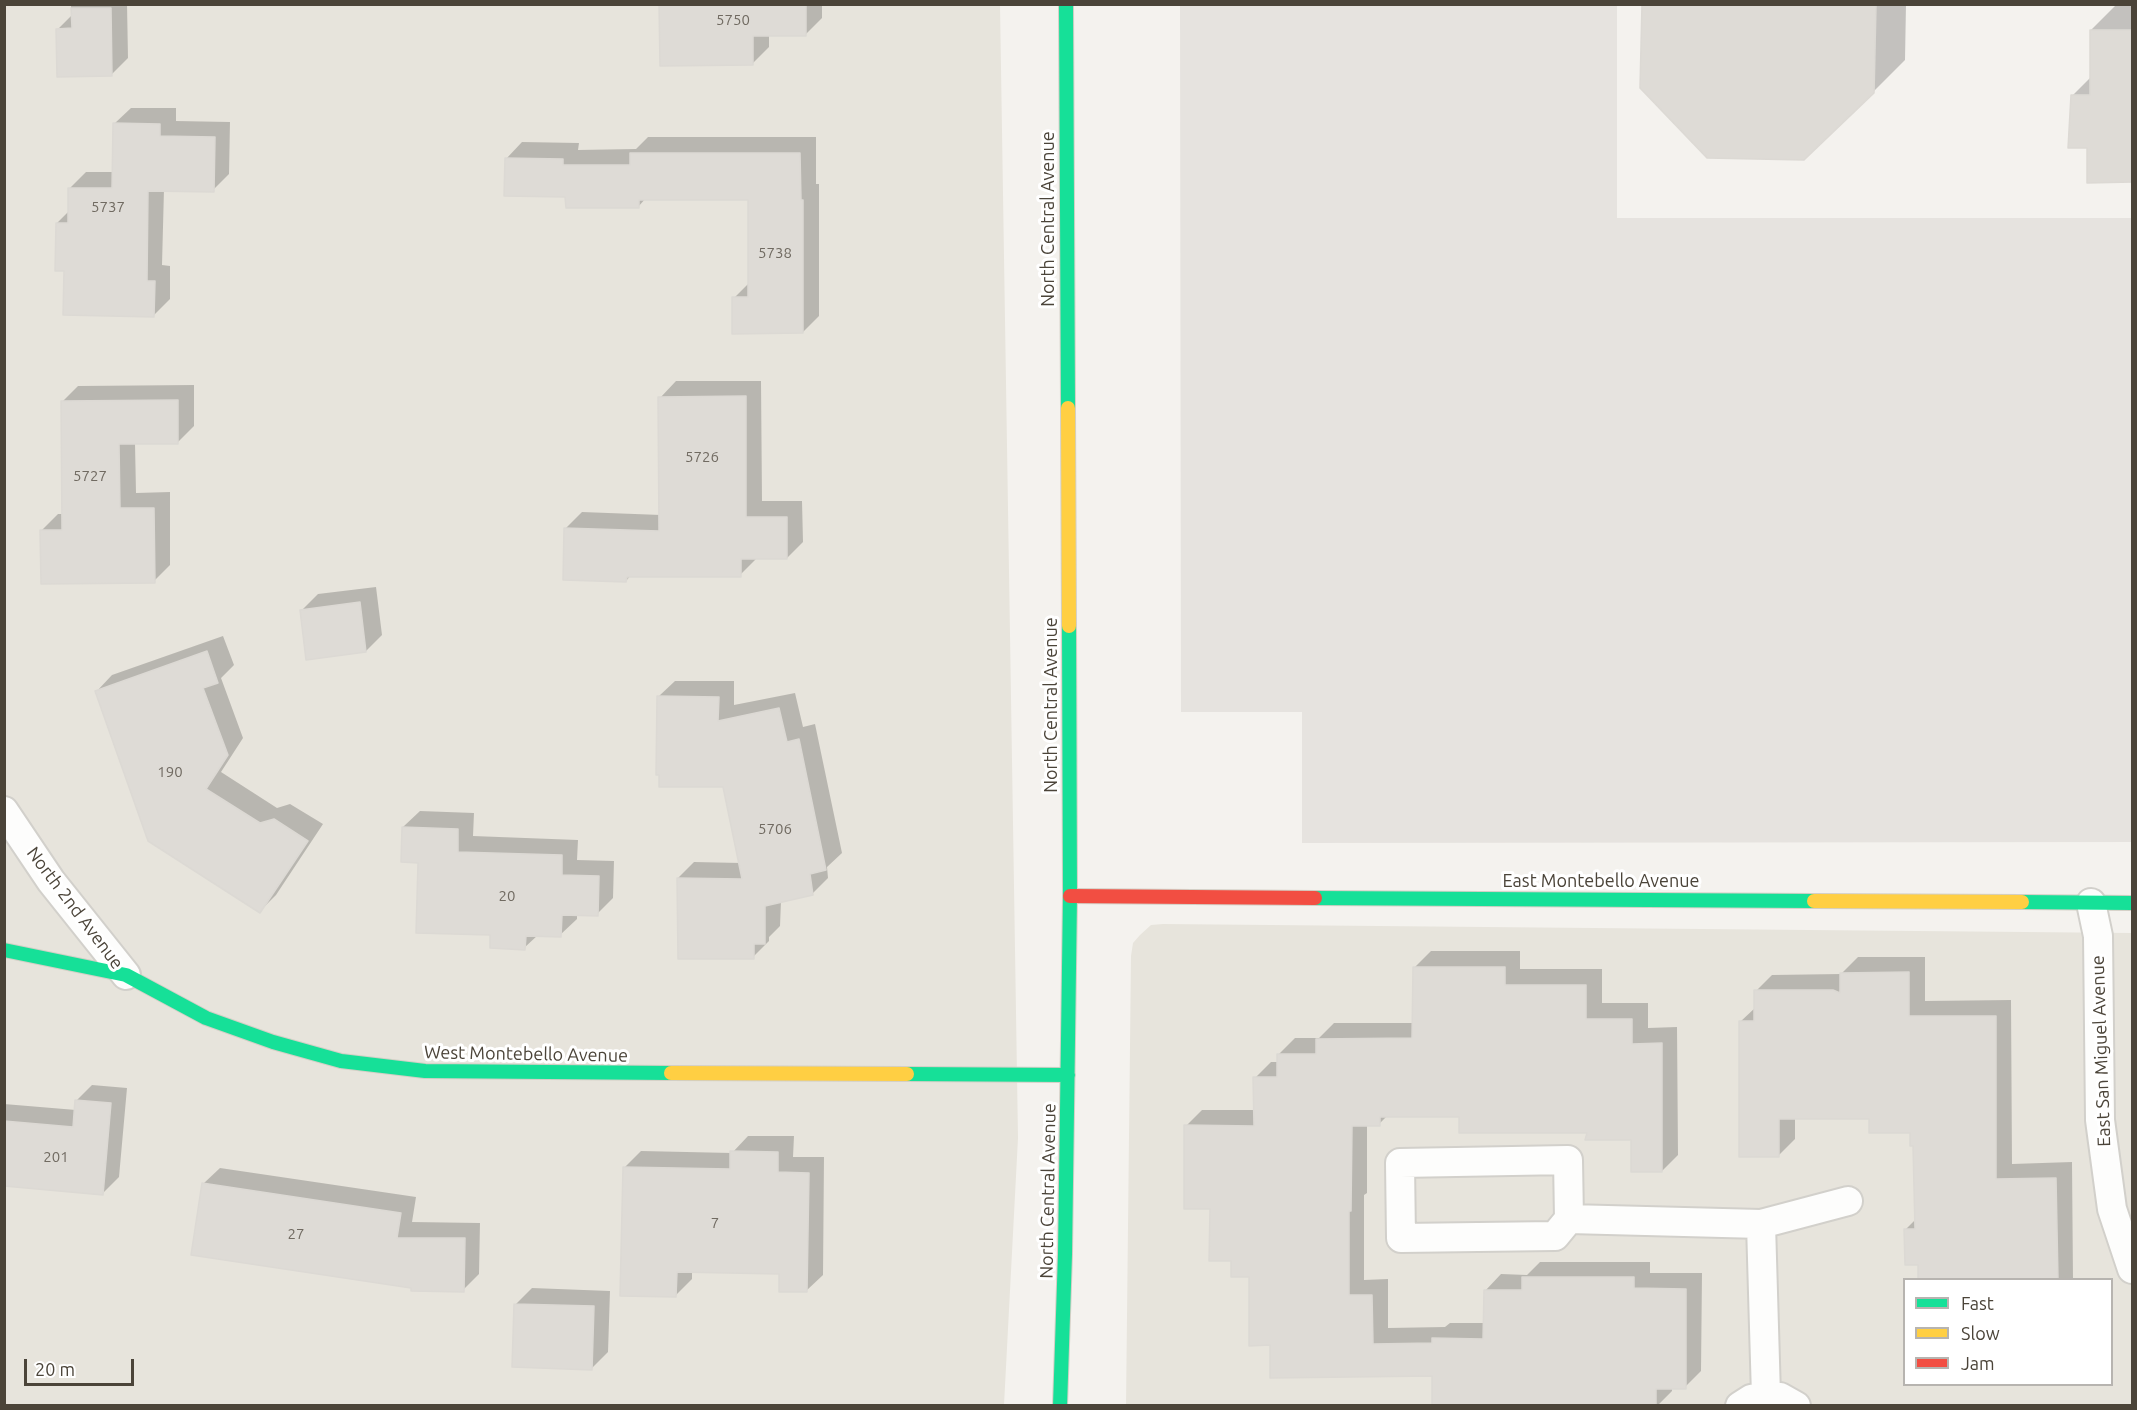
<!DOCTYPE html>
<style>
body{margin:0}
#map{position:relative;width:2137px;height:1410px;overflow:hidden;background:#f4f2ee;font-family:Ubuntu,sans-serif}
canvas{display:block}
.frame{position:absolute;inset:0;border:6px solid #4b4439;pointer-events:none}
.legend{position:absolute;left:1903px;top:1278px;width:210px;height:108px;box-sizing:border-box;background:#fff;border:2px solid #b7b4b0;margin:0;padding:8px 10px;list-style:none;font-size:18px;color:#4b4439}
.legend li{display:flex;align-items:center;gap:12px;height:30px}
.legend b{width:30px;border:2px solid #b7b4b0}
.scale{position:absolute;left:24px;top:1359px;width:110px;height:27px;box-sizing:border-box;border:3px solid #4b4439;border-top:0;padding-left:8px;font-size:18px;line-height:21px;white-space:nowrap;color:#4b4439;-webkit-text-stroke:4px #fff;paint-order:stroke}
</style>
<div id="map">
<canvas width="2137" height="1410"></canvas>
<div class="frame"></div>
<ul class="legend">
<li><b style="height:8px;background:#16e098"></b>Fast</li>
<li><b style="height:8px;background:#ffcf43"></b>Slow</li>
<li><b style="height:8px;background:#f24e42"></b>Jam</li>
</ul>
<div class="scale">20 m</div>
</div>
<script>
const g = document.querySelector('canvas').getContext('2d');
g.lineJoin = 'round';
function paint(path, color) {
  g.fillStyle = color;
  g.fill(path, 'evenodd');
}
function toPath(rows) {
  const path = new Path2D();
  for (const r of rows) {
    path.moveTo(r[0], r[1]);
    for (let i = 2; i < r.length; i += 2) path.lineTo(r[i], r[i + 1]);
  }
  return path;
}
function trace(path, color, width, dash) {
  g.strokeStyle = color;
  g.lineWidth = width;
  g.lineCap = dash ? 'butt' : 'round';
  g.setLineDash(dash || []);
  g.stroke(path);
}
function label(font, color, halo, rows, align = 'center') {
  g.font = font + ' Ubuntu,sans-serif';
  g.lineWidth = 6;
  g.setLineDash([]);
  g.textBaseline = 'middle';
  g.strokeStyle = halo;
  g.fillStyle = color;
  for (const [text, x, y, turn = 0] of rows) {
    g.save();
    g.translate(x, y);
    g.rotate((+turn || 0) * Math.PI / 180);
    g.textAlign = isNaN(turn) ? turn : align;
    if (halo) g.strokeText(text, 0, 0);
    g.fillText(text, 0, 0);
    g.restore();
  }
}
paint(toPath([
 [5,5,1000,5,1018,1138,1004,1405,5,1406],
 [1163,924,2132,933,2132,1405,1126,1406,1131,956,1133,943,1140,935,1151,925],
 [1904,1280,2112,1280,2112,1384,1904,1384]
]), '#e7e4dc');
paint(toPath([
 [1180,5,1617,5,1617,218,2132,218,2132,842,1302,843,1302,712,1181,712]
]), '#e6e3df');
paint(toPath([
 [71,4,127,4,128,58,112,74,57,30,71,16],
 [661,4,822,4,822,18,806,34,769,35,769,47,753,63],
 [1643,4,1906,4,1905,60,1873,92],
 [2117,4,2132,4,2132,181,2089,146,2072,96,2091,77,2091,30],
 [131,108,176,108,176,121,230,122,229,174,213,190,164,189,162,265,170,266,170,299,154,315,66,270,57,223,69,211,70,188,86,172,114,172,114,124],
 [648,137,816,137,816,184,819,184,819,316,803,332,734,298,749,283,749,198,646,198,638,207,567,196,506,159,522,142,579,143,578,150,636,149],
 [676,381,761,381,762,501,802,501,803,542,787,558,757,558,740,575,631,575,626,581,566,528,582,512,661,515,660,398],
 [194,385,194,426,178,442,135,443,136,493,170,492,170,565,154,581,42,530,58,514,63,514,62,402,78,386],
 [376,587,382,635,366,651,302,610,318,594],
 [223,636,234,665,221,678,243,738,221,772,277,808,290,804,323,824,276,895,260,911,96,692,112,675],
 [675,681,734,681,734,705,795,693,803,727,815,724,842,853,827,867,828,878,812,894,781,901,780,926,769,937,769,941,753,957,678,878,694,862,741,863,724,785,658,697],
 [420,811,474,813,473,836,578,840,577,860,614,861,613,898,597,914,577,914,577,919,560,935,538,935,524,948,492,934,419,861,403,827],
 [1431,951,1520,951,1520,969,1602,969,1602,1003,1648,1003,1648,1028,1677,1027,1678,1155,1662,1171,1632,1138,1460,1115,1388,1115,1379,1124,1367,1125,1367,1193,1364,1195,1364,1280,1388,1279,1388,1328,1445,1327,1450,1323,1485,1323,1485,1291,1501,1274,1527,1275,1540,1262,1650,1262,1650,1273,1702,1273,1701,1371,1685,1387,1672,1387,1672,1391,1657,1406,1434,1406,1434,1375,1271,1343,1250,1275,1212,1208,1186,1126,1202,1110,1255,1110,1255,1078,1271,1062,1279,1062,1279,1054,1295,1038,1319,1038,1334,1023,1414,1023,1415,967],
 [1858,957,1925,957,1925,1001,2011,1000,2012,1164,2072,1162,2073,1280,1920,1280,1919,1264,1906,1229,1916,1219,1915,1145,1911,1131,1870,1118,1795,1118,1795,1139,1779,1155,1740,1022,1756,1007,1756,991,1772,975,1841,974],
 [92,1085,127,1088,119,1177,103,1193,4,1185,4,1104,76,1110,76,1101],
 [748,1136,794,1136,793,1157,824,1157,823,1275,806,1291,780,1273,692,1271,692,1279,676,1295,624,1168,641,1151,732,1153],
 [220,1168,416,1197,412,1222,480,1223,479,1274,463,1290,413,1287,203,1184],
 [532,1288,610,1291,608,1352,592,1368,516,1304]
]), '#0003');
const building = toPath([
 [659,4,806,4,806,36,753,36,753,65,660,66,659,4],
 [1642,4,1876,4,1874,93,1804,160,1707,158,1640,88,1642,4],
 [71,8,111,8,112,76,57,77,56,29,72,28,71,8],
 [2090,30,2133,30,2133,182,2087,183,2087,148,2068,148,2071,95,2090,95,2090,30],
 [113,123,160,124,160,136,215,137,214,192,148,191,147,281,155,281,154,317,63,315,64,271,55,271,56,223,68,223,68,188,112,188,113,123],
 [630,153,800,153,801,200,803,200,803,333,732,334,732,297,748,297,748,200,639,200,639,208,566,208,565,197,504,196,505,158,563,159,563,165,630,165,630,153],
 [746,396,746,517,787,517,787,559,741,559,741,577,627,577,626,582,563,580,564,528,659,531,658,397,746,396],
 [178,400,178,444,119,444,120,508,154,508,155,583,41,584,40,530,62,530,61,401,178,400],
 [360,602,366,652,306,660,300,610,360,602],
 [207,651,218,683,203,688,228,755,206,789,260,823,274,819,308,841,260,913,148,841,95,691,207,651],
 [657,696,719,697,718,721,779,708,787,742,799,739,826,870,810,874,813,895,765,906,765,944,754,944,754,959,678,959,677,878,742,879,723,787,659,787,659,775,656,775,657,696],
 [402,827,458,829,458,852,562,855,562,875,599,876,598,916,562,915,561,937,526,936,525,950,490,948,490,935,416,933,418,863,401,862,402,827],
 [1413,967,1505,967,1505,985,1586,985,1586,1019,1632,1019,1632,1044,1662,1043,1662,1172,1631,1172,1631,1140,1585,1140,1587,1133,1459,1133,1459,1117,1380,1117,1380,1126,1352,1126,1351,1211,1349,1211,1349,1295,1372,1295,1373,1344,1432,1343,1432,1338,1483,1339,1484,1290,1522,1290,1522,1277,1634,1277,1634,1288,1686,1289,1686,1389,1656,1389,1656,1406,1432,1406,1432,1376,1270,1378,1270,1345,1249,1346,1249,1277,1231,1277,1231,1261,1209,1261,1210,1209,1184,1209,1184,1125,1254,1126,1253,1077,1277,1077,1277,1054,1316,1054,1316,1039,1412,1038,1413,967],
 [1909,972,1909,1016,1996,1016,1996,1179,2056,1178,2058,1280,1918,1280,1918,1265,1905,1265,1904,1229,1915,1229,1913,1146,1910,1146,1910,1133,1869,1133,1869,1119,1779,1119,1779,1157,1739,1157,1739,1021,1754,1021,1754,990,1833,990,1840,993,1840,973,1909,972],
 [75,1100,111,1103,103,1195,4,1186,4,1121,73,1127,75,1100],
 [730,1151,778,1152,778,1172,809,1173,807,1292,779,1292,779,1274,677,1272,676,1297,620,1296,623,1167,730,1169,730,1151],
 [202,1183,401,1213,397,1238,465,1238,464,1292,411,1291,411,1288,191,1255,202,1183],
 [514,1304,594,1306,592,1370,512,1367,514,1304]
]);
paint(building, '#dedbd6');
trace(building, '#dcd9d4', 1.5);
const street = toPath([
 [4,811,51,881,126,975],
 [2091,903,2098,936,2100,1120,2112,1209,2132,1269],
 [1569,1219,1568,1160,1400,1163,1401,1238,1555,1236,1569,1219,1761,1224],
 [1766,1396,1761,1224,1848,1201],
 [1740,1406,1751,1399,1766,1396,1780,1397,1796,1406]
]);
const fast = toPath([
 [1066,4,1068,408],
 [1315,898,1814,901],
 [2022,902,2132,903],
 [4,950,126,975,206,1018,273,1042,341,1061,425,1071,671,1073],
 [907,1074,1068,1075],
 [1060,1406,1065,1254,1070,896,1069,626]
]);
const slow = toPath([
 [1068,408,1069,626],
 [1814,901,2022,902],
 [671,1073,907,1074]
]);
const jam = toPath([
 [1070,896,1315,898]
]);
trace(street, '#d2d0cb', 32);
trace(fast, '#d3cfc5', 16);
trace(slow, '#d3cfc5', 16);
trace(jam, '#d3cfc5', 16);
trace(street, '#fdfdfc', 28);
trace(fast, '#16e098', 14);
trace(slow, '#ffcf43', 14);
trace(jam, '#f24e42', 14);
label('15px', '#706a61', null, [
 ["5750",733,20],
 ["5737",108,207],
 ["5738",775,253],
 ["5726",702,457],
 ["5727",90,476],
 ["190",170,772],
 ["5706",775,829],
 ["20",507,896],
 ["201",56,1157],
 ["7",715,1223],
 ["27",296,1234]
]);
label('18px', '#4b4439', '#fff', [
 ["North Central Avenue",1048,219,-90],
 ["North Central Avenue",1051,705,-90],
 ["East Montebello Avenue",1601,881],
 ["North 2nd Avenue",75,908,53],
 ["East San Miguel Avenue",2101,1051,-92],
 ["West Montebello Avenue",526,1054,1],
 ["North Central Avenue",1048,1191,-89]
]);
</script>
